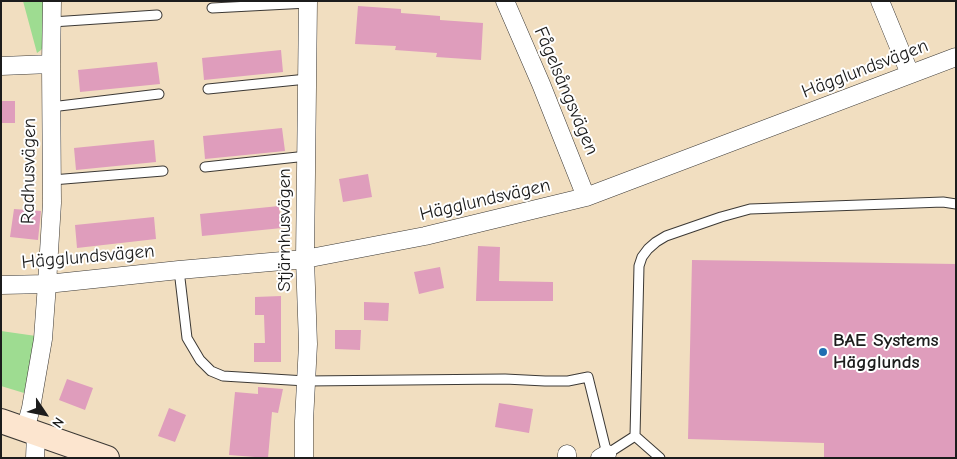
<!DOCTYPE html>
<meta charset="utf-8">
<style>
body{margin:0}
#map{position:relative;width:957px;height:459px;overflow:hidden;background:#f1dec0;font-family:"Comic Neue",sans-serif}
canvas{display:block}
.frame{position:absolute;inset:0;border:2px solid #1c1c1c;pointer-events:none}
.north{position:absolute;left:20px;top:389px;width:50px;height:50px;-webkit-text-stroke:4px #fff;paint-order:stroke;rotate:124deg;font-size:14px;font-weight:700;line-height:20px;text-align:center;color:#1c1c1c}
.north::after{content:'';display:block;margin:auto;width:18px;height:22px;background:#1c1c1c;clip-path:polygon(50% 0,100% 100%,50% 72%,0 100%)}
</style>
<div id="map">
<canvas width="957" height="459"></canvas>
<div class="frame"></div>
<div class="north">N</div>
</div>
<script>
const g = document.querySelector('canvas').getContext('2d');
g.lineJoin = 'round';
function paint(path, color) {
  g.fillStyle = color;
  g.fill(path, 'evenodd');
}
function toPath(rows) {
  const path = new Path2D();
  for (const r of rows) {
    path.moveTo(r[0], r[1]);
    for (let i = 2; i < r.length; i += 2) path.lineTo(r[i], r[i + 1]);
  }
  return path;
}
function trace(path, color, width, dash) {
  g.strokeStyle = color;
  g.lineWidth = width;
  g.lineCap = dash ? 'butt' : 'round';
  g.setLineDash(dash || []);
  g.stroke(path);
}
function label(font, color, halo, rows, align = 'center') {
  g.font = font + ' "Comic Neue",sans-serif';
  g.lineWidth = 4;
  g.setLineDash([]);
  g.textBaseline = 'middle';
  g.strokeStyle = halo;
  g.fillStyle = color;
  for (const [text, x, y, turn = 0] of rows) {
    g.save();
    g.translate(x, y);
    g.rotate((+turn || 0) * Math.PI / 180);
    g.textAlign = isNaN(turn) ? turn : align;
    if (halo) g.strokeText(text, 0, 0);
    g.fillText(text, 0, 0);
    g.restore();
  }
}
paint(toPath([
 [23,1,46,1,45,44,41,50,37,53],
 [1,331,36,336,24,393,1,386]
]), '#9edc91');
paint(toPath([
 [358,6,401,9,401,13,440,16,440,20,483,23,481,60,436,57,437,53,395,50,396,46,355,44],
 [281,50,283,72,204,80,202,58],
 [157,62,160,84,80,92,78,70],
 [1,101,15,101,15,123,1,123],
 [282,128,285,151,205,159,203,136],
 [154,140,156,162,76,170,74,148],
 [368,174,372,197,343,202,339,179],
 [279,206,282,228,202,236,200,214],
 [14,209,41,211,38,240,10,237],
 [154,217,156,239,77,248,75,225],
 [478,246,500,247,499,281,553,282,553,301,476,301],
 [692,260,956,264,956,458,824,458,824,443,688,439],
 [440,267,444,288,419,294,414,272],
 [281,296,281,362,254,362,254,343,265,343,264,315,255,315,255,297],
 [364,302,389,303,388,321,364,320],
 [335,330,361,330,360,350,335,349],
 [67,379,93,388,85,410,59,400],
 [258,387,283,389,278,413,272,412,268,458,229,455,235,392,258,394],
 [499,403,533,409,529,433,495,427],
 [169,408,186,415,175,442,158,436]
]), '#df9dbc');
const service = toPath([
 [212,8,308,3],
 [52,22,157,15],
 [208,89,307,79],
 [51,107,159,94],
 [205,167,307,156],
 [52,180,163,171],
 [179,270,187,338,200,360,211,371,223,376,306,381,505,379,545,381,568,381,588,377,607,454,635,436,660,458],
 [635,436,639,266,642,257,648,249,656,242,666,236,721,217,750,209,943,202,956,204]
]);
const minor = toPath([
 [505,1,541,84,586,197],
 [880,1,910,74],
 [1,66,51,64],
 [1,285,47,284,179,270,305,259,425,236,586,197,956,57],
 [25,430,31,408,43,339,47,284,52,203,51,64,52,1],
 [35,458,36,434],
 [304,458,304,421,308,344,305,259,308,1],
 [567,458,567,454],
 [600,458,607,454]
]);
const secondary = toPath([
 [1,421,107,458]
]);
trace(service, '#3c3935', 11);
trace(minor, '#3c3935', 19);
trace(secondary, '#3c3935', 26);
trace(service, '#fff', 9);
trace(minor, '#fff', 18);
trace(secondary, '#fce5cf', 24);
for (const [x, y, r, color] of [
 [823,352,5,"#1f6fb2"]
]) {
  const dot = new Path2D();
  dot.arc(x, y, r, 0, 2 * Math.PI);
  g.fillStyle = color;
  g.fill(dot);
  trace(dot, '#fff', 2);
}
label('19px', '#1c1c1c', '#fff', [
 ["Hägglundsvägen",865,69,-21],
 ["Fågelsångsvägen",566,91,67],
 ["Radhusvägen",29,171,-89],
 ["Hägglundsvägen",485,200,-13],
 ["Stjärnhusvägen",285,230,-90],
 ["Hägglundsvägen",88,257,-5]
]);
label('bold 19px', '#1c1c1c', '#fff', [
 ["BAE Systems",833,341],
 ["Hägglunds",833,363]
], 'left');
</script>
